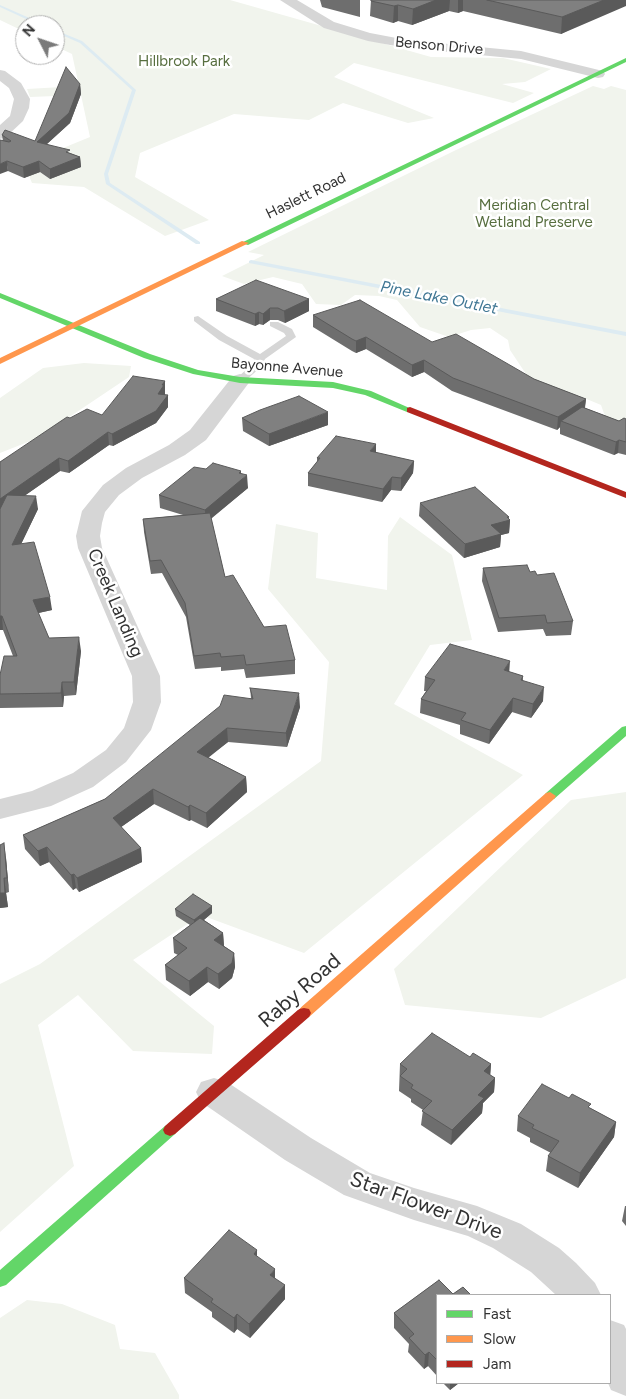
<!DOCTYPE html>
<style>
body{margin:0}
#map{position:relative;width:626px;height:1399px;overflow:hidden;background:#fff;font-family:Figtree,sans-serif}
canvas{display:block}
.legend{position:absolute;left:436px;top:1294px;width:175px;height:90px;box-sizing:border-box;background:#fff;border:1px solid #adadad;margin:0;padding:6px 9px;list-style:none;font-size:15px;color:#323232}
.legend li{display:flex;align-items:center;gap:10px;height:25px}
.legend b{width:25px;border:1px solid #adadad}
.north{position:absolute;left:15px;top:15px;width:50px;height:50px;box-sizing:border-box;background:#fff;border:1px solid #adadad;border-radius:50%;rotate:311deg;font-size:14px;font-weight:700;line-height:20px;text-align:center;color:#323232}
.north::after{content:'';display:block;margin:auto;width:18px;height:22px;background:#7a7a7a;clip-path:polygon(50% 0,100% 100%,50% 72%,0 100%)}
</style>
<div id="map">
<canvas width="626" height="1399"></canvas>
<ul class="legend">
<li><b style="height:6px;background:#63d668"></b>Fast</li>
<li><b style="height:6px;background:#ff974d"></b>Slow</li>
<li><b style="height:6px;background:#b3261e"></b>Jam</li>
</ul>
<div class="north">N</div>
</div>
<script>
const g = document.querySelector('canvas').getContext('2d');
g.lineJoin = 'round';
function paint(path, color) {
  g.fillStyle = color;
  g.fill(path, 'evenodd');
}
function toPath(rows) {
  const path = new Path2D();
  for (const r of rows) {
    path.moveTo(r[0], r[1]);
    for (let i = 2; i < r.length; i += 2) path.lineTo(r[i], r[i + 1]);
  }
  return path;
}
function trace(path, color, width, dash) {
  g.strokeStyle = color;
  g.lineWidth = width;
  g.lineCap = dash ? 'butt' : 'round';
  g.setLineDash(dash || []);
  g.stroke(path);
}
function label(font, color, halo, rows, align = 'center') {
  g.font = font + ' Figtree,sans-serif';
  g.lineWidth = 5;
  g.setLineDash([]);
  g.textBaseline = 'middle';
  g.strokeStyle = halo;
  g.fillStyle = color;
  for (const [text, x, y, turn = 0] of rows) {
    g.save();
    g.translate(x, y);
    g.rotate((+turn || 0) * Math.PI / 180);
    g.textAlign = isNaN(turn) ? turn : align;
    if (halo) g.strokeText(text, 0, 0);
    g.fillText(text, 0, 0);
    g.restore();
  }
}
paint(toPath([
 [0,0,230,0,431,57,503,58,551,69,525,82,502,84,534,93,513,103,354,63,334,77,434,118,408,123,343,103,309,120,234,114,140,153,135,177,209,220,165,236,84,187,32,183,24,164,90,137,81,95,30,97,27,89,79,86,72,54,55,46,55,25,25,25,25,32,0,20],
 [593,86,604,89,611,86,626,90,626,426,607,422,601,405,577,395,563,397,531,386,526,374,510,350,508,340,490,328,471,330,449,337,420,327,397,300,379,296,355,295,341,305,316,304,302,284,273,277,244,284,222,276,264,255,248,252,456,150],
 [84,363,131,366,129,377,38,438,0,453,0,398,43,368],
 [400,517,452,555,472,640,430,645,394,704,523,775,304,953,201,915,133,960,214,1026,212,1054,133,1051,78,995,38,1025,74,1166,0,1232,0,984,40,964,321,761,329,662,268,589,276,524,318,533,316,578,387,590,388,536],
 [626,792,626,978,541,1018,405,1005,394,969,571,800],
 [27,1300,62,1304,115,1325,120,1349,155,1353,179,1395,179,1399,0,1399,0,1318]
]), '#f1f4ed');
paint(toPath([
 [0,5,43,24,44,25,39,25,0,7,0,5],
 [55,30,82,41,136,90,108,174,110,183,200,242,200,244,196,244,106,184,104,174,132,90,80,43,55,32,55,30],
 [251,260,626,332,626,336,249,263,249,261,251,260]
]), '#ddebf2');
paint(toPath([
 [198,316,227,336,260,354,286,336,284,333,270,326,270,322,278,322,292,329,296,337,265,359,262,366,244,382,240,383,235,380,253,363,254,359,219,340,194,321,194,317,198,316]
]), '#d6d6d6');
paint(toPath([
 [280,0,297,0,334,22,370,33,407,40,521,51,603,71,605,74,603,77,598,78,521,59,407,48,368,41,324,28,280,0],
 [0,70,5,71,21,83,30,99,29,108,23,121,6,137,0,139,0,125,10,116,14,99,9,88,0,81,0,70],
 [240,374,247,376,251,380,206,440,185,455,142,478,119,495,105,512,102,523,100,536,102,548,160,676,161,702,151,730,126,762,93,787,51,806,0,819,0,799,32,791,73,773,106,750,124,728,133,702,132,676,78,548,76,536,82,511,103,485,126,468,169,445,190,430,233,376,240,374],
 [214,1078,227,1082,311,1138,370,1173,414,1188,477,1206,521,1224,559,1248,576,1263,595,1283,601,1295,556,1295,531,1272,493,1248,468,1236,414,1220,344,1195,285,1160,201,1102,196,1092,201,1082,214,1078],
 [610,1320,624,1325,626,1329,626,1396,611,1390,608,1383,610,1383,610,1320]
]), '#d6d6d6');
paint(toPath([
 [626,58,626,62,248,245,241,243,626,58],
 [0,293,150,354,198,370,240,377,333,382,371,391,414,410,413,412,407,412,365,395,333,388,240,383,193,374,144,358,0,298,0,293],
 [626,726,626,736,554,799,546,799,544,796,546,793,622,727,626,726],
 [170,1124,175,1126,177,1130,175,1134,6,1285,0,1287,0,1270,165,1126,170,1124]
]), '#63d668');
paint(toPath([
 [242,241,249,243,0,364,0,358,242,241],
 [550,792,556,796,554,799,309,1017,304,1018,299,1017,297,1013,299,1009,546,793,550,792]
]), '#ff974d');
paint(toPath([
 [410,407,626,492,626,498,407,412,407,408,410,407],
 [304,1008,309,1009,311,1013,309,1017,175,1134,170,1136,165,1134,163,1130,165,1126,299,1009,304,1008]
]), '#b3261e');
paint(toPath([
 [320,0,360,0,360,17,322,7],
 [371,0,626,0,561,34,463,11,458,13,449,11,412,25,398,21,393,23,370,16],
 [80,84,81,94,70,123,47,144,80,157,81,167,50,179,40,172,24,178,8,171,2,135,35,141],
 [216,299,309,299,309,311,285,323,278,320,270,320,263,325,259,324,255,326,216,311],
 [313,315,432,342,534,379,586,399,585,408,619,421,626,419,626,455,618,453,614,455,560,434,560,427,557,430,452,391,424,372,412,377,366,349,356,353,352,351,313,327],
 [165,381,165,395,168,407,156,423,113,446,109,445,69,473,60,471,24,496,38,509,21,544,52,610,38,613,49,638,81,651,76,695,64,696,63,707,0,708,0,675,13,656,3,630,0,630,0,462,70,418,102,415],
 [242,418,328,425,269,446,243,431],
 [376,453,414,461,413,473,401,491,391,490,382,502,308,486,308,473,317,462,317,458],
 [241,473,248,488,211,518,225,577,264,627,295,660,295,674,246,678,244,669,221,671,221,667,195,669,186,617,162,573,151,574,144,532,143,519,183,515,160,508,159,495],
 [420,503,508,519,510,520,509,533,501,535,500,547,464,558,419,516],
 [483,568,530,572,537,575,573,621,571,635,546,636,543,629,498,632,482,581],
 [509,672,523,676,523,681,543,701,531,718,512,712,489,744,460,734,460,725,420,713,421,699,426,691,424,691,425,677],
 [250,688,300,707,287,747,228,742,208,757,246,777,247,792,207,828,191,820,189,821,154,804,121,827,141,848,142,862,79,892,76,888,73,890,49,862,40,866,25,849,23,835,105,799,251,698],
 [0,845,6,858,9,892,6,893,8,907,0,908],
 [212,906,212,913,204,920,223,933,224,946,234,953,235,967,232,978,219,989,208,982,190,996,166,980,165,965,178,955,174,953,173,938,190,925,176,916,175,909],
 [470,1057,491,1064,490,1075,495,1078,494,1092,483,1103,482,1113,451,1145,421,1125,423,1110,411,1102,411,1099,399,1091,400,1064],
 [590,1108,616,1122,614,1137,578,1188,546,1171,548,1156,551,1153,530,1142,530,1138,517,1131,518,1116],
 [625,1206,626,1206,626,1226,622,1221],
 [257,1250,257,1256,275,1278,285,1299,250,1338,237,1329,234,1333,212,1317,212,1312,185,1293,184,1278],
 [439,1280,453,1294,463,1287,471,1295,437,1295,437,1376,428,1366,424,1369,408,1352,409,1344,394,1328,394,1313],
 [443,1383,459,1383,450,1390]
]), '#6e6e6e');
paint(toPath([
 [436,0,450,0,449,11,412,25,413,9],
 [458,0,463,0,463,11,458,13],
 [604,0,626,0,626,6,561,34,562,17],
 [398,5,398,21,393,23,394,6],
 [80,84,81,94,70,123,38,152,37,142],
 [80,157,81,167,50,179,50,169],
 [7,161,8,171,0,174,0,164],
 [39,161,40,172,24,178,23,167],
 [309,299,309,311,285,323,284,311],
 [270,308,270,320,263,325,263,314],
 [259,312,259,324,255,326,255,314],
 [366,337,366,349,356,353,356,341],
 [424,360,424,372,412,377,412,365],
 [165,381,165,398,158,394,162,385],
 [168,395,168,407,156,423,113,446,112,434],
 [586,399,584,412,561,421,560,427,557,430,558,417],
 [328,412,328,425,269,446,269,434],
 [108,432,109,445,69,473,68,461],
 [619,440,618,453,614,455,616,442],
 [376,444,376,457,370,451],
 [59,458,60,471,0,513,0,499],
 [414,461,413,473,401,491,401,478],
 [241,471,241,480,247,475,248,488,206,523,205,510],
 [392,477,391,490,382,502,383,489],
 [36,496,38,509,14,559,12,545],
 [507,517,509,517,508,520,510,520,509,533,501,535,500,547,464,558,465,544,491,525],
 [50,597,52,610,34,614,33,600],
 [0,616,2,616,3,630,0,630],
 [79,637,81,651,76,695,74,682],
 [510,661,509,675,504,670],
 [62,682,64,696,63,707,61,693],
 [544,687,543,701,531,718,533,704],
 [299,693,300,707,287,747,286,733],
 [513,698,512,712,489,744,490,730],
 [227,728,228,742,198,766,197,752],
 [246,777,247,792,207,828,206,813],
 [153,789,154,804,114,832,113,818],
 [190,805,191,820,189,821,188,807],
 [4,843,6,858,9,892,7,878],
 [47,847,49,862,40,866,38,851],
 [141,848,142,862,79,892,77,878],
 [74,874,76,888,73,890,71,875],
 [4,878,8,907,0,908,0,893],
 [212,906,212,913,194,928,194,920],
 [223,933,224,947,214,940],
 [234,953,235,967,232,978,219,989,218,974],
 [207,967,208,982,190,996,189,981],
 [491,1064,490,1079,484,1071],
 [495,1078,494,1092,483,1103,482,1113,451,1145,452,1130,478,1095],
 [616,1122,614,1137,578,1188,580,1173],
 [257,1250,257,1265,254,1254],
 [275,1269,275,1283,270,1275],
 [285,1285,285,1299,250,1338,249,1324],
 [237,1314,237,1329,234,1333,234,1318],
 [429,1352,428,1366,424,1369,425,1355],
 [450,1383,459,1383,450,1390]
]), '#5a5a5a');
const building = toPath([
 [371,0,436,0,413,9,398,5,394,6,371,1,371,0],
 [487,0,604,0,562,17,487,0],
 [66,67,80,84,69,113,37,142,70,150,66,152,80,157,50,169,39,161,23,167,7,161,0,164,0,140,9,142,11,141,2,135,5,130,35,141,66,67],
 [256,280,309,299,284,311,278,308,270,308,263,314,259,312,255,314,216,299,256,280],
 [360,300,432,342,456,334,534,379,586,399,558,417,453,378,424,360,412,365,366,337,356,341,352,339,313,315,360,300],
 [133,376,165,381,162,385,164,385,158,394,168,395,156,411,112,434,108,432,68,461,59,458,0,499,0,462,67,417,70,418,87,409,102,415,133,376],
 [299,396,328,412,269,434,242,418,260,410,299,396],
 [582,407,619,421,624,418,626,419,626,442,619,440,616,442,561,421,582,407],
 [336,436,376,444,370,451,414,461,401,478,392,477,383,489,308,473,320,458,317,458,336,436],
 [213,463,241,471,239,473,247,475,205,510,159,495,194,467,206,469,213,463],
 [475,487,509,517,507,517,510,520,491,525,501,534,465,544,420,503,475,487],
 [7,495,36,496,12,545,34,542,50,597,33,600,49,638,79,637,74,682,62,682,61,693,0,694,0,675,4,656,17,656,2,616,0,616,0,509,7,495],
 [210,513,225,577,233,575,264,627,286,625,295,660,246,665,244,655,221,657,220,653,194,656,185,603,161,560,150,561,143,519,210,513],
 [527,565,530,572,535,571,537,575,554,573,573,621,547,623,545,615,499,618,483,568,527,565],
 [450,644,510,661,504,670,523,676,521,680,544,687,533,704,513,698,490,730,461,720,466,713,421,699,435,680,425,677,450,644],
 [250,688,299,693,286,733,227,728,197,752,246,777,206,813,190,805,188,807,153,789,113,818,141,848,77,878,74,874,71,875,47,847,38,851,23,835,105,799,220,706,224,695,253,699,250,688],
 [4,843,7,878,4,878,5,893,0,893,0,845,4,843],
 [193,894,212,906,194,920,175,909,193,894],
 [200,918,223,933,214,940,234,953,232,963,218,974,207,967,189,981,165,965,187,948,173,938,200,918],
 [432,1033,470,1057,473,1053,491,1064,484,1071,495,1078,478,1095,484,1098,452,1130,422,1111,432,1101,411,1088,413,1085,400,1076,407,1069,400,1064,432,1033],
 [542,1084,569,1098,572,1094,591,1104,588,1107,616,1122,580,1173,548,1156,559,1141,532,1128,534,1125,518,1116,542,1084],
 [229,1230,257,1250,254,1254,275,1269,270,1275,285,1285,249,1324,237,1314,234,1318,211,1302,213,1299,184,1278,229,1230],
 [439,1280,453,1294,463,1287,471,1295,437,1295,437,1360,429,1352,425,1355,409,1338,414,1334,394,1313,439,1280]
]);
paint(building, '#808080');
trace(building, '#5a5a5a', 1);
label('15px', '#323232', '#fff', [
 ["Benson Drive",439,46,5],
 ["Haslett Road",306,196,-26],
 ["Bayonne Avenue",287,368,5]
]);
label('15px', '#576e3f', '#fff', [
 ["Hillbrook Park",184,62],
 ["Meridian Central",534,206],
 ["Wetland Preserve",534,223]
]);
label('italic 16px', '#407794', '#fff', [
 ["Pine Lake Outlet",439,298,11]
]);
label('18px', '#323232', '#fff', [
 ["Creek Landing",115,603,67]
]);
label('21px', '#323232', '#fff', [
 ["Raby Road",300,991,-41],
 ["Star Flower Drive",426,1206,20]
]);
</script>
